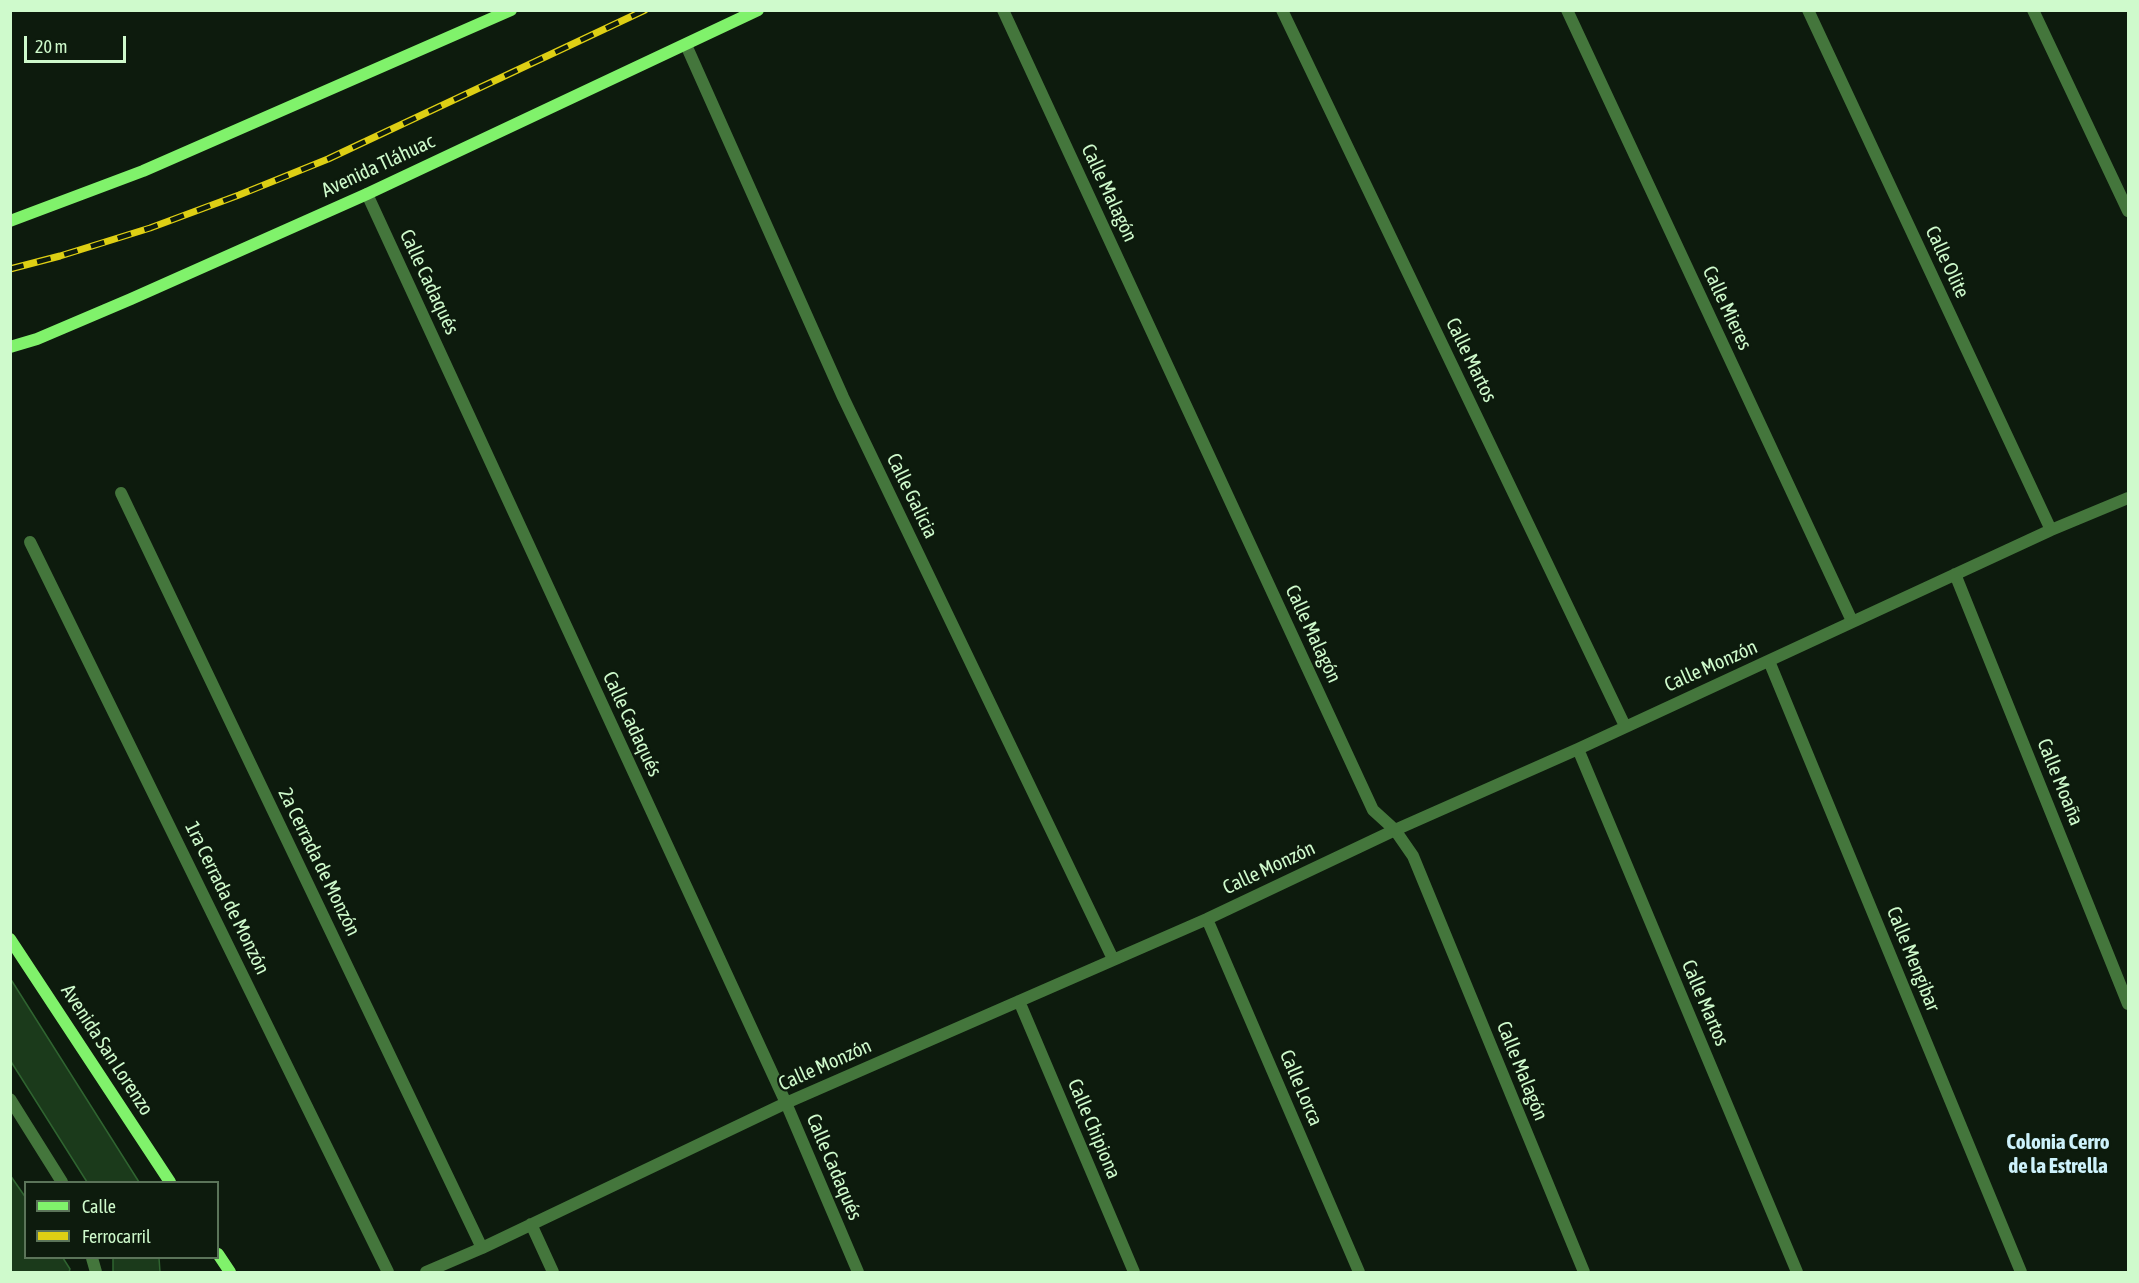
<!DOCTYPE html>
<meta charset="utf-8">
<style>
body{margin:0}
#map{position:relative;width:2139px;height:1283px;overflow:hidden;background:#0d1b0d;font-family:"Asap Condensed",sans-serif}
canvas{display:block}
.frame{position:absolute;inset:0;border:12px solid #cffacc;pointer-events:none}
.legend{position:absolute;left:24px;top:1181px;width:195px;height:78px;box-sizing:border-box;background:#0d1b0d;border:2px solid #5b7459;margin:0;padding:8px 10px;list-style:none;font-size:18px;color:#cffacc}
.legend li{display:flex;align-items:center;gap:12px;height:30px}
.legend b{width:30px;border:2px solid #5b7459}
.scale{position:absolute;left:24px;top:36px;width:102px;height:27px;box-sizing:border-box;border:3px solid #cffacc;border-top:0;padding-left:8px;font-size:18px;line-height:21px;white-space:nowrap;color:#cffacc;-webkit-text-stroke:4px #0d1b0d;paint-order:stroke}
</style>
<div id="map">
<canvas width="2139" height="1283"></canvas>
<div class="frame"></div>
<ul class="legend">
<li><b style="height:8px;background:#80f26b"></b>Calle</li>
<li><b style="height:8px;background:#decf14"></b>Ferrocarril</li>
</ul>
<div class="scale">20 m</div>
</div>
<script>
const g = document.querySelector('canvas').getContext('2d');
g.lineJoin = 'round';
function paint(path, color) {
  g.fillStyle = color;
  g.fill(path, 'evenodd');
}
function toPath(rows) {
  const path = new Path2D();
  for (const r of rows) {
    path.moveTo(r[0], r[1]);
    for (let i = 2; i < r.length; i += 2) path.lineTo(r[i], r[i + 1]);
  }
  return path;
}
function trace(path, color, width, dash) {
  g.strokeStyle = color;
  g.lineWidth = width;
  g.lineCap = dash ? 'butt' : 'round';
  g.setLineDash(dash || []);
  g.stroke(path);
}
function label(font, color, halo, rows, align = 'center') {
  g.font = font + ' "Asap Condensed",sans-serif';
  g.lineWidth = 4.5;
  g.setLineDash([]);
  g.textBaseline = 'middle';
  g.strokeStyle = halo;
  g.fillStyle = color;
  for (const [text, x, y, turn = 0] of rows) {
    g.save();
    g.translate(x, y);
    g.rotate((+turn || 0) * Math.PI / 180);
    g.textAlign = isNaN(turn) ? turn : align;
    if (halo) g.strokeText(text, 0, 0);
    g.fillText(text, 0, 0);
    g.restore();
  }
}
const building = toPath([
 [10,978,139,1182,87,1182,10,1060,10,978],
 [10,1175,26,1198,26,1258,63,1258,70,1269,69,1272,10,1272,10,1175],
 [113,1258,159,1258,160,1272,113,1272,113,1258]
]);
paint(building, '#1b3a1b');
trace(building, '#2f6430', 1.5);
trace(toPath([
 [10,1099,62,1182],
 [92,1258,96,1272]
]), '#44763c', 12);
trace(toPath([
 [1003,10,1373,810,1395,830,1413,856,1584,1272],
 [1282,10,1625,726],
 [1567,10,1852,621],
 [1808,10,2051,530],
 [2033,10,2128,211],
 [686,45,843,397,1113,959],
 [367,194,786,1103,858,1272],
 [121,493,482,1248],
 [30,542,388,1272],
 [1955,574,2128,1004],
 [1769,661,2021,1272],
 [1578,749,1797,1272],
 [1207,919,1359,1272],
 [1019,1001,1134,1272],
 [531,1224,553,1272],
 [426,1272,482,1248,786,1103,1207,919,1395,830,1578,749,2051,530,2128,498]
]), '#44763c', 12);
trace(toPath([
 [10,221,143,171,511,10],
 [10,347,37,339,131,299,367,194,758,10],
 [10,939,170,1182],
 [218,1254,230,1272]
]), '#80f26b', 12);
const rail = toPath([
 [10,269,60,256,150,228,239,195,328,159,645,10]
]);
trace(rail, '#decf14', 7);
trace(rail, '#0d1b0d', 4.5, [14]);
label('20px', '#cffacc', '#0d1b0d', [
 ["Avenida Tláhuac",378,166,-25],
 ["Calle Malagón",1109,193,65],
 ["Calle Olite",1947,262,65],
 ["Calle Cadaqués",429,282,65],
 ["Calle Mieres",1727,308,65],
 ["Calle Martos",1471,360,64],
 ["Calle Galicia",912,496,64],
 ["Calle Malagón",1313,634,65],
 ["Calle Monzón",1711,666,-24],
 ["Calle Cadaqués",632,724,65],
 ["Calle Moaña",2060,782,68],
 ["2a Cerrada de Monzón",319,862,64],
 ["Calle Monzón",1269,868,-25],
 ["1ra Cerrada de Monzón",227,898,64],
 ["Calle Mengibar",1913,959,68],
 ["Calle Martos",1705,1003,67],
 ["Avenida San Lorenzo",107,1050,57],
 ["Calle Monzón",825,1065,-24],
 ["Calle Malagón",1522,1071,68],
 ["Calle Lorca",1301,1088,67],
 ["Calle Chipiona",1094,1129,67],
 ["Calle Cadaqués",834,1167,67]
]);
label('bold 21px', '#cdf2fb', '#0d1b0d', [
 ["Colonia Cerro",2058,1142],
 ["de la Estrella",2058,1166]
]);
</script>
